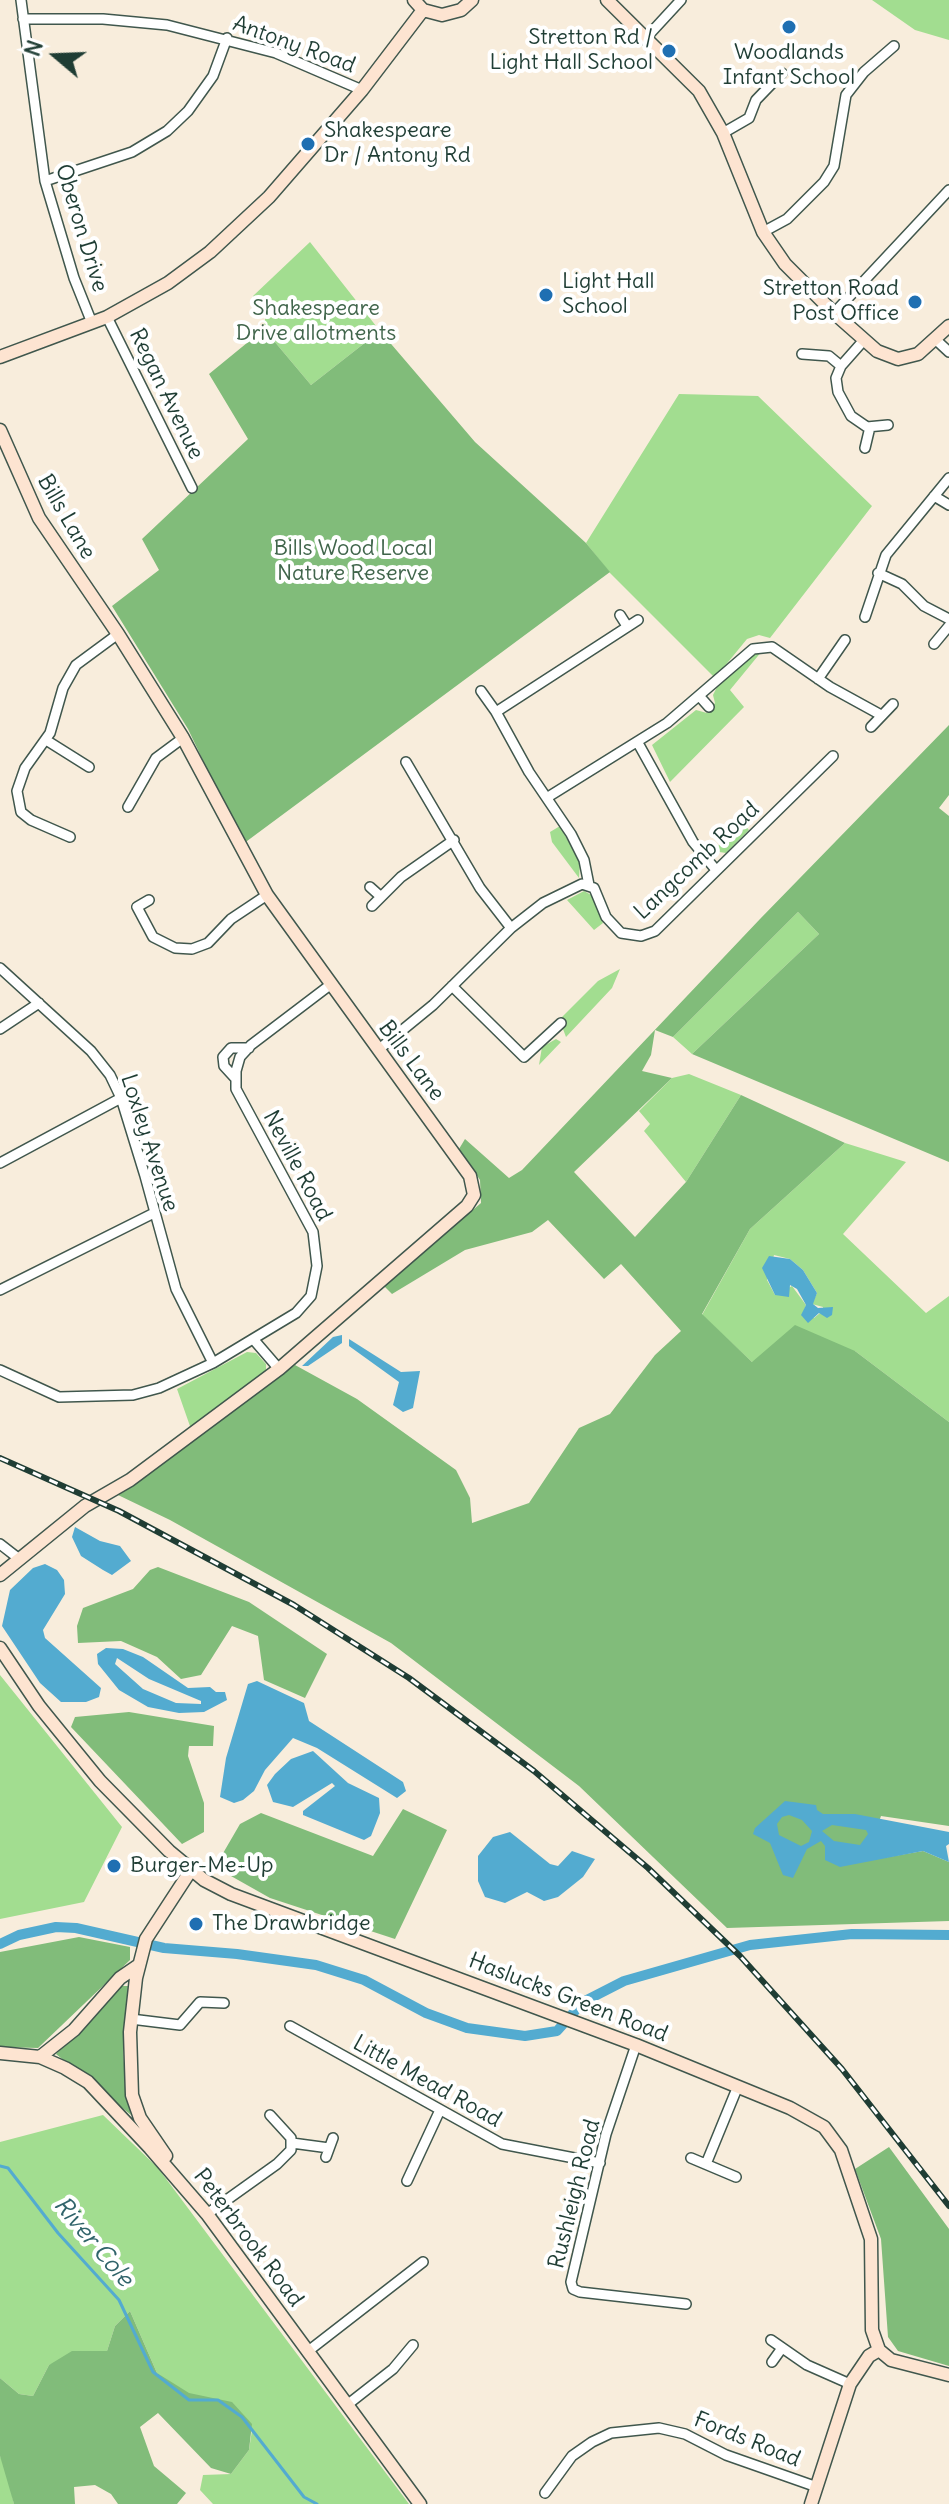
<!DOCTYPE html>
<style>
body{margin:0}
#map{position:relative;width:949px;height:2504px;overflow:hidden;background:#f8eddc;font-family:Delius,sans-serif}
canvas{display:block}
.north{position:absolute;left:16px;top:16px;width:80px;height:80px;-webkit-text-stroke:6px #fff;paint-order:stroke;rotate:289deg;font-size:22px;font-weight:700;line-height:32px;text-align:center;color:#1f3d34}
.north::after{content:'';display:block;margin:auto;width:28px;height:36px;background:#1f3d34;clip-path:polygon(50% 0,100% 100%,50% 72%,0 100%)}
</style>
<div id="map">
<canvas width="949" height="2504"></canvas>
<div class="north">N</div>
</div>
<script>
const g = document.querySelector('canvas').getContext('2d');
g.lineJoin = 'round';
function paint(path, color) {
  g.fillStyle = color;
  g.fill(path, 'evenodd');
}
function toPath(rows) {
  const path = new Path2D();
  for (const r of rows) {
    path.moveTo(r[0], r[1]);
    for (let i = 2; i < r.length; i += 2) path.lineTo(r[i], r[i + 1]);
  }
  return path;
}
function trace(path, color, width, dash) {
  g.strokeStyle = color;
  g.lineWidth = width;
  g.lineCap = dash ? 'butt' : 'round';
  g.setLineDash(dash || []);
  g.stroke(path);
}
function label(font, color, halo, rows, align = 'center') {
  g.font = font + ' Delius,sans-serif';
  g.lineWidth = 8;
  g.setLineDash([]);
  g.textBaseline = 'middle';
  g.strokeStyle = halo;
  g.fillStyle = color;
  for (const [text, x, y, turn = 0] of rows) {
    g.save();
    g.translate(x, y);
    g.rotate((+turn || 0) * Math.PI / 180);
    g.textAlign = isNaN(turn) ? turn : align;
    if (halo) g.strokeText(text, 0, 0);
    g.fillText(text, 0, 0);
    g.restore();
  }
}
paint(toPath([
 [872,0,949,0,949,40,915,30],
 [310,242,380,331,311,385,264,329,266,310,253,296],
 [679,394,758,396,872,506,770,638,759,635,747,639,715,678,610,573,586,543],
 [762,651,730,690,744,707,670,782,652,745,696,710,707,713,715,703,713,695,717,687,744,660],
 [742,822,749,830,726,853,713,851],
 [560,826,580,863,579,878,552,842,550,832],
 [584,891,593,896,603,923,594,930,567,900],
 [798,912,819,934,692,1054,673,1037],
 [620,969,612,988,566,1037,563,1029,565,1024,560,1019,598,981],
 [556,1039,561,1042,539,1065,542,1047],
 [689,1074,741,1095,686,1182,644,1131,650,1124,639,1111,672,1078],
 [845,1143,906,1162,843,1234,926,1313,949,1296,949,1422,855,1351,752,1362,702,1315,750,1229],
 [774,1255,790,1259,803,1270,817,1293,812,1304,823,1307,823,1314,820,1313,814,1318,802,1316,806,1305,792,1286,775,1295,767,1280],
 [247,1352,256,1353,266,1364,266,1370,191,1429,177,1389],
 [0,1675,122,1827,84,1902,0,1919],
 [103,2115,158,2168,409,2504,213,2504,200,2490,203,2475,231,2474,249,2450,252,2430,242,2417,189,2400,157,2373,130,2311,115,2326,107,2351,49,2365,33,2396,19,2394,0,2378,0,2142],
 [0,2456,6,2467,14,2504,0,2504]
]), '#a2dd90');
paint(toPath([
 [264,329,311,385,380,331,475,442,586,543,610,572,243,844,188,729,112,606,159,570,142,539,248,439,209,374],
 [949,725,949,795,939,808,949,816,949,1162,692,1054,819,934,798,912,673,1037,655,1030,651,1055,642,1071,672,1078,574,1172,635,1237,686,1182,741,1095,845,1143,750,1229,702,1314,752,1362,795,1325,855,1351,949,1422,949,1826,881,1816,865,1861,923,1851,949,1862,949,1921,727,1928,579,1786,391,1643,170,1520,118,1495,295,1365,357,1399,456,1470,470,1498,472,1523,529,1503,579,1428,610,1414,655,1355,681,1331,621,1264,604,1279,548,1220,532,1232,465,1250,392,1294,384,1286,481,1203,480,1180,459,1149,465,1139,509,1178,522,1170,760,919],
 [158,1567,249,1602,327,1654,305,1698,264,1680,258,1636,232,1626,201,1675,181,1679,157,1657,121,1641,78,1643,77,1626,83,1608,133,1589,150,1570],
 [129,1712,214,1726,213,1746,189,1746,188,1756,204,1803,204,1832,182,1844,71,1727,75,1717],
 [403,1809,447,1830,395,1939,270,1898,215,1867,240,1824,261,1813,373,1856],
 [79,1937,130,1947,130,1960,38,2048,0,2047,0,1952],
 [120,1986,128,1986,123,2043,125,2087,131,2115,56,2054],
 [889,2147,949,2229,949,2366,898,2351,888,2337,881,2239,855,2169],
 [130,2311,157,2373,189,2393,232,2402,252,2424,249,2450,231,2474,211,2468,158,2413,140,2427,154,2466,186,2493,177,2504,118,2504,111,2494,95,2485,74,2487,75,2504,14,2504,0,2456,0,2378,19,2394,33,2396,49,2365,72,2351,107,2351,115,2326]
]), '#81bc7a');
paint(toPath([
 [769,1256,790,1259,803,1270,817,1293,813,1304,818,1308,833,1307,832,1315,827,1318,819,1313,808,1323,801,1315,806,1305,797,1289,790,1285,789,1297,775,1295,762,1268],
 [342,1335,342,1343,308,1366,302,1366,333,1337],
 [349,1339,401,1372,420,1371,413,1408,403,1412,393,1405,399,1382,349,1346],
 [75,1527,100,1541,120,1546,131,1561,112,1575,103,1570,81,1556,72,1537],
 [45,1564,57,1570,64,1580,65,1594,43,1630,45,1638,101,1688,99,1697,86,1702,61,1702,40,1683,2,1626,10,1590,33,1568],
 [106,1648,123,1649,143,1657,188,1688,210,1687,216,1692,225,1692,227,1700,204,1712,179,1713,148,1707,119,1690,98,1664,97,1654],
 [117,1658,149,1679,201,1701,201,1704,176,1703,143,1689,115,1664],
 [257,1681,304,1703,309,1721,403,1782,406,1791,397,1798,317,1748,293,1738,265,1770,254,1791,243,1800,234,1803,220,1797,226,1758,248,1684],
 [313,1751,348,1783,379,1798,380,1813,371,1836,364,1840,303,1815,303,1811,335,1786,332,1783,293,1807,273,1802,267,1785,275,1774,291,1759],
 [785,1801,816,1805,817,1810,823,1814,855,1814,949,1832,949,1844,946,1846,949,1862,923,1851,840,1867,825,1860,825,1846,821,1841,807,1849,793,1878,783,1875,770,1843,753,1834,755,1828],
 [789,1815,802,1820,812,1831,809,1842,801,1846,779,1835,777,1824,782,1817],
 [832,1825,866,1830,868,1834,860,1845,834,1841,822,1831],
 [510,1832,550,1864,558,1866,572,1851,595,1859,583,1877,558,1897,544,1901,527,1892,505,1903,485,1897,478,1881,478,1856,493,1837]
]), '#53abd0');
trace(toPath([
 [0,2166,8,2168,58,2233,119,2300,153,2372,189,2400,218,2400,242,2417,304,2497,317,2504]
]), '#53abd0', 3);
trace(toPath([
 [0,1944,19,1935,56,1927,76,1928,164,1948,237,1954,316,1965,364,1980,426,2013,467,2028,525,2036,557,2031,583,2002,624,1981,750,1945,852,1934,949,1935]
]), '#53abd0', 10);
const street = toPath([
 [21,0,45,181,74,278,92,323],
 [23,19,103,19,167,25,276,53,362,90],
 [645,39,681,0],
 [723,133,749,118,756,100,782,73],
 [45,181,132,152,167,131,188,111,213,76,227,38],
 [763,232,787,219,824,182,834,166,846,95,864,72,894,46],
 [834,313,949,190],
 [107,317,192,488],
 [935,339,949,352],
 [864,340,841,366,836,378,838,392,851,416,867,427,888,425],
 [802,354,829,356,841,366],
 [865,448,870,427],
 [934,496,949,505],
 [878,573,902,584,924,606,949,619],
 [620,615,627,626],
 [865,617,886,555,949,478],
 [934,644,949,626],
 [818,679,845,640],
 [481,691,496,712],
 [701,698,709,707],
 [871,727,893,704],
 [46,740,89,767],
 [638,743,693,842,716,870],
 [406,762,480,888,511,928],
 [548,797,667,723,753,649,772,647,830,687,881,715],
 [128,807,156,758,183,738],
 [70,837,31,820,21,812,17,791,25,768,50,733,63,688,76,665,118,634],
 [589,885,584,860,571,834,529,772,496,712,638,620],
 [370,887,380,896],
 [149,900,137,907,153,937,175,948,192,949,208,943,231,919,267,895],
 [372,906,401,877,454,840],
 [0,968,91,1051,110,1075,121,1098,145,1176,176,1289,213,1363],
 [452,986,524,1057,561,1023],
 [0,1029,39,1003],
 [378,1050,433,1005,511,928,543,903,582,884,594,888,606,917,621,933,641,936,655,931,833,756],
 [235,1078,224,1066,223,1057,231,1048,249,1048],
 [0,1163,121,1098],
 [0,1290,154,1213],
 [254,1340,279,1369],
 [0,1370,59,1397,133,1395,159,1388,213,1363,296,1313,311,1296,317,1266,313,1232,236,1089,236,1071,240,1057,251,1045,330,985],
 [0,1544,18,1558],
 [131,2019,180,2025,200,2002,224,2003],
 [290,2026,502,2144,600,2163],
 [636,2045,606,2134,571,2282,573,2289,580,2292,686,2304],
 [292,2143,329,2148],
 [326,2157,333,2138],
 [691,2158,736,2177],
 [706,2164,738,2086],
 [407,2181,440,2110],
 [207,2214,277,2164,291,2150,291,2138,270,2115],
 [771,2340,807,2365,850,2384],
 [307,2352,423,2262],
 [772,2362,782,2348],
 [347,2405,393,2369,413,2345],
 [545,2493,572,2456,592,2442,611,2433,659,2428,685,2434,726,2455,817,2487]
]);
const secondary = toPath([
 [414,0,423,10,442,15,461,10,472,0],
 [607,0,699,91,723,133,763,232,785,264,834,313,877,351,898,359,918,354,949,326],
 [0,357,107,317,168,283,210,252,269,197,362,90,423,10],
 [0,430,39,518,118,634,183,738,267,895,470,1176,474,1195,467,1206,279,1369,130,1480,85,1506,0,1575],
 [0,1648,39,1706,100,1781,169,1851,204,1880,231,1894,636,2045,790,2108,824,2127,841,2150,871,2239,872,2330,879,2350,891,2360,949,2375],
 [0,2053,40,2057,65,2068,88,2082,150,2148,207,2214,420,2504],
 [40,2057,74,2030,120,1978,139,1965],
 [166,2156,140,2118,132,2095,130,2032,136,1978,146,1939,191,1870],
 [811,2504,850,2384,869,2356,879,2350]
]);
trace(street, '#40574d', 12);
trace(secondary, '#40574d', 15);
trace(street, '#fff', 9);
trace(secondary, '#fde4d1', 12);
const rail = toPath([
 [0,1458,119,1511,294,1605,409,1678,534,1771,648,1868,740,1956,842,2069,949,2206]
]);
trace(rail, '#1f3d34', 6);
trace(rail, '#fff', 3, [9]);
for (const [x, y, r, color] of [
 [789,27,8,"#1f6fb2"],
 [669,51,8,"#1f6fb2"],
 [308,144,8,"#1f6fb2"],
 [546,295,8,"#1f6fb2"],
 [915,302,8,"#1f6fb2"],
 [114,1866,8,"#1f6fb2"],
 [196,1924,8,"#1f6fb2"]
]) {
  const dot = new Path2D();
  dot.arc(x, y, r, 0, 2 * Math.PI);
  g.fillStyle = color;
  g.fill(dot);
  trace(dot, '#fff', 3);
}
label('22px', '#1f3d34', '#fff', [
 ["Stretton Rd /",653,38,"right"],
 ["Light Hall School",653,63,"right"],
 ["Woodlands",789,53,"center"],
 ["Infant School",789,78,"center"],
 ["Shakespeare",324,131],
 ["Dr / Antony Rd",324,156],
 ["Light Hall",562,282],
 ["School",562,307],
 ["Stretton Road",899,289,"right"],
 ["Post Office",899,314,"right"],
 ["Burger-Me-Up",130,1866],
 ["The Drawbridge",212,1924]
], 'left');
label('22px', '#1f3d34', '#fff', [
 ["Antony Road",294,45,20],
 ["Oberon Drive",81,228,73],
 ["Regan Avenue",166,394,64],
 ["Bills Lane",66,517,60],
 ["Langcomb Road",697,861,-43],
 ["Bills Lane",411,1061,53],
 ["Loxley Avenue",149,1143,72],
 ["Neville Road",297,1166,62],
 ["Haslucks Green Road",568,1998,21],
 ["Little Mead Road",427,2082,29],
 ["Rushleigh Road",575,2194,-76],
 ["Peterbrook Road",248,2238,53],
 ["Fords Road",747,2440,22]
]);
label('22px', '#40654b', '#fff', [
 ["Shakespeare",316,309],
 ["Drive allotments",316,334],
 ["Bills Wood Local",353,549],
 ["Nature Reserve",353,574]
]);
label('italic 24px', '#31646b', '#fff', [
 ["River Cole",93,2242,50]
]);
</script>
